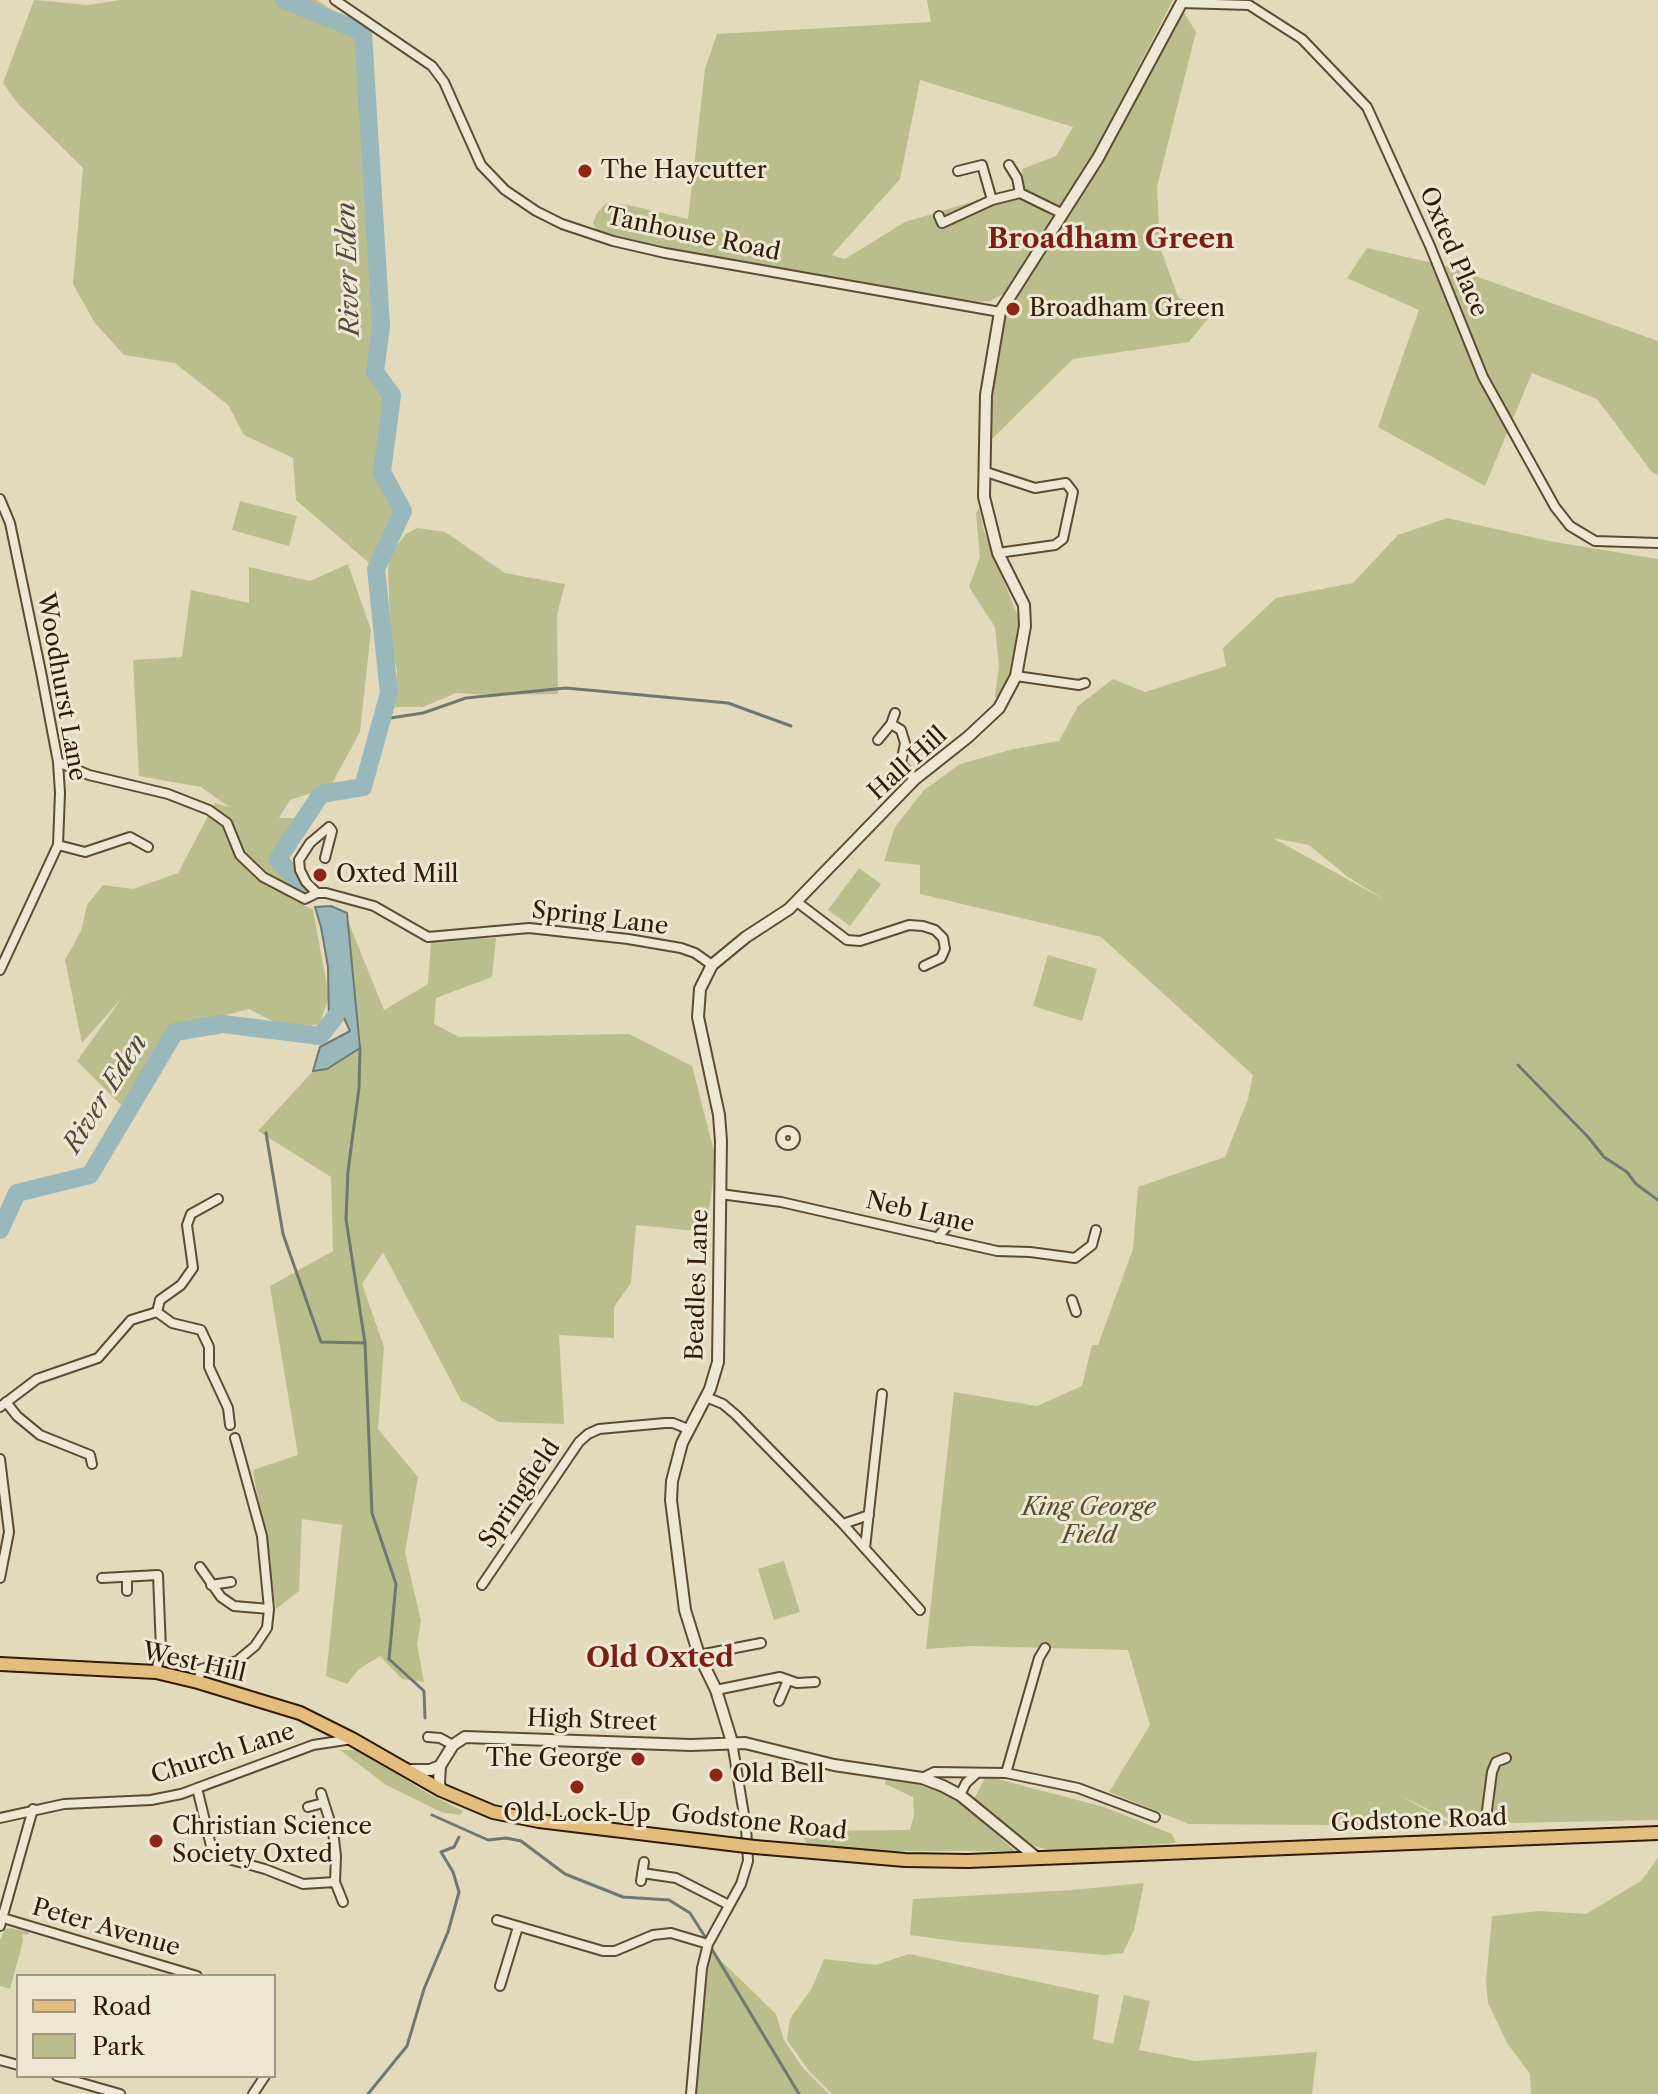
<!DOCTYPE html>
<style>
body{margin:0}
#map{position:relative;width:1658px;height:2094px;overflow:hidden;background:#e3dabc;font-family:"Libre Caslon Text",serif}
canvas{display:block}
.legend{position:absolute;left:16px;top:1974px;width:260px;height:104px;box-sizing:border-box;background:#ede7d3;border:2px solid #a29581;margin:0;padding:10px 14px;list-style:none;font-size:24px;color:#311b05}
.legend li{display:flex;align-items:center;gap:16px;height:40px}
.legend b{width:40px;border:2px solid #a29581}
</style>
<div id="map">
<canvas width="1658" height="2094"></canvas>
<ul class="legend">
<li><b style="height:10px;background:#e2bd7e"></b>Road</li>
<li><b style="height:22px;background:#babe8c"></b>Park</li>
</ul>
</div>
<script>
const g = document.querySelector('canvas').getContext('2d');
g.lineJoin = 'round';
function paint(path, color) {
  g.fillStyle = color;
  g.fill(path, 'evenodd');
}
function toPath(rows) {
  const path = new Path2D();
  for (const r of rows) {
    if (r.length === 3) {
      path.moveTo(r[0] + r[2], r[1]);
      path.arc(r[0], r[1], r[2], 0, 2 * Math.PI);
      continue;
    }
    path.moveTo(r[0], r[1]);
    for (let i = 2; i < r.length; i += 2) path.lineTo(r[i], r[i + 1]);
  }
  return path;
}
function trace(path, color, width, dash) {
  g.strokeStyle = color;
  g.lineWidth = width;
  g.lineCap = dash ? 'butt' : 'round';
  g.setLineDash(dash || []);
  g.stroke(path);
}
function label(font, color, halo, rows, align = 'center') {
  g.font = font + ' "Libre Caslon Text",serif';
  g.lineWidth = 6;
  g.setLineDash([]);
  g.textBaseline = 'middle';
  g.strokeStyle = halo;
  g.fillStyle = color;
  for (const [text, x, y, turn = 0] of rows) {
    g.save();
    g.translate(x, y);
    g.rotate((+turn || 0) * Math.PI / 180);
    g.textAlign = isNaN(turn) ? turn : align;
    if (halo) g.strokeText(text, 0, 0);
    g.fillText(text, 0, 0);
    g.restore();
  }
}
paint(toPath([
 [34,0,89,5,119,0,317,0,363,32,381,326,375,372,392,395,382,472,403,511,376,569,296,500,293,458,244,435,228,405,175,363,124,355,95,323,73,284,83,168,18,104,3,83],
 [927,0,1173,0,1102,137,1111,141,1183,11,1196,32,1157,187,1160,247,1178,297,1210,316,1189,342,1073,359,986,445,986,395,1000,312,1008,312,1015,299,1005,293,990,301,975,302,726,261,628,240,604,233,596,229,593,223,597,213,606,203,628,205,688,219,705,69,717,34,931,22],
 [920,80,1073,127,1056,156,1022,169,1022,187,905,222,845,259,832,255,900,179],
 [1367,248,1450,267,1658,341,1658,475,1651,471,1597,399,1532,373,1485,486,1378,427,1419,310,1347,278],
 [240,501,297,516,289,546,232,530],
 [979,508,984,531,1019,619,1015,663,1000,700,995,696,999,667,995,627,969,587,980,557,976,513],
 [1447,518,1549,541,1658,559,1658,1820,1459,1824,1401,1796,1455,1826,1189,1824,1109,1792,1150,1725,1128,1650,970,1646,926,1649,954,1392,1037,1406,1082,1386,1092,1345,1098,1345,1133,1249,1138,1187,1225,1157,1248,1099,1253,1075,1101,937,920,894,920,865,884,861,895,827,924,790,960,764,1014,749,1059,741,1078,706,1113,679,1145,692,1226,666,1223,648,1276,598,1353,583,1398,535],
 [1273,838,1309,845,1348,877,1385,900],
 [417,528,445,532,505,573,565,584,557,615,558,694,490,695,456,693,423,707,393,707,397,671,391,644,388,572,390,554,406,534],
 [348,564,371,630,360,732,330,787,290,800,279,818,296,818,277,850,302,887,292,899,313,910,329,996,320,1024,290,1030,249,1009,187,1025,121,1105,77,1061,121,999,82,1043,65,960,81,931,87,905,103,885,133,889,178,873,215,803,229,807,201,787,139,776,133,660,182,657,191,590,249,603,249,567,310,581],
 [859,868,881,884,850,926,828,910],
 [348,921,384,1010,428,984,431,941,496,938,492,977,436,998,434,1024,459,1037,629,1034,692,1066,716,1159,706,1232,636,1225,631,1283,614,1307,614,1338,559,1335,564,1424,499,1422,461,1400,383,1252,362,1284,384,1347,378,1429,418,1477,405,1552,421,1621,417,1644,424,1682,402,1679,380,1656,359,1669,347,1684,326,1676,342,1525,302,1519,299,1591,276,1609,253,1470,298,1455,270,1286,333,1251,331,1177,258,1131,313,1071,327,1069,360,1048],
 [1048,955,1097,969,1082,1021,1033,1006],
 [784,1561,800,1612,774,1620,758,1569],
 [340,1750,358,1750,429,1794,463,1811,460,1815,441,1812,386,1785],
 [986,1776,1104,1807,1172,1834,1176,1843,1054,1851,1034,1846,974,1799],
 [886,1778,898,1780,898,1778,944,1793,965,1806,1015,1851,885,1851,811,1848,798,1831,910,1830,914,1815,913,1797,885,1784],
 [1658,1858,1658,2094,1531,2094,1530,2074,1507,2043,1488,2003,1486,1981,1492,1916,1539,1911,1586,1914,1641,1881],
 [1144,1883,1134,1930,1123,1953,1105,1955,961,1942,910,1935,913,1899,1072,1890],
 [11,1928,29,1932,28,1935,22,1934,23,1941,10,1989,0,1986,0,1940,5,1929],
 [709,1949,776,2014,784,2040,803,2068,829,2094,696,2094],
 [909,1954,1099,1995,1093,2039,1113,2044,1124,1995,1150,2001,1139,2050,1195,2061,1317,2052,1312,2094,832,2094,809,2071,787,2040,790,2019,812,1988,824,1959,876,1965]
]), '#babe8c');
const water = toPath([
 [331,906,347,913,360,1048,327,1069,313,1071,320,1047,350,1031,344,1018,331,1033,320,1036,329,1023,328,967,321,927,315,907,331,906]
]);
paint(water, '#99b8bb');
trace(water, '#6f7972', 2);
trace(toPath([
 [384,719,423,713,466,698,566,688,728,703,791,726],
 [360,1048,359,1088,348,1171,346,1219,365,1343,372,1513,396,1584,389,1659,424,1691,425,1718],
 [1518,1065,1589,1138,1604,1157,1627,1172,1636,1184,1658,1200],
 [266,1133,283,1234,321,1342,365,1343],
 [432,1815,488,1840,506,1838,521,1841,565,1874,623,1897,669,1900,690,1913,707,1940],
 [710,1946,799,2094],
 [368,2094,407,2046,424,1989,448,1932,459,1892,453,1872,441,1852,454,1847,459,1837]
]), '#6f7972', 3);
trace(toPath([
 [284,0,363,32,381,326,375,372,392,395,382,472,403,511,376,569,389,693,363,787,321,794,278,859,306,891],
 [0,1230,17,1193,90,1175,175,1032,223,1024,320,1036,335,1017]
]), '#99b8bb', 18);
const minor = toPath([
 [335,0,432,66,444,82,481,165,505,190,536,211,562,224,613,241,665,253,1000,312],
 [1181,3,1249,5,1302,39,1367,107,1430,246,1483,377,1555,507,1570,526,1595,541,1658,543],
 [1009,165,1017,178,1020,193],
 [958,171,982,165,992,200],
 [939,216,942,223,992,200,1020,193,1063,214],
 [986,472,1035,488,1066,483,1073,492,1063,539,1055,545,998,553],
 [0,499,10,523,41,672,58,762,60,793,58,845,0,970],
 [1016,676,1079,685,1085,683],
 [891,724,901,730,905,743,901,764,915,779],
 [878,740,891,724,895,713],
 [58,762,89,775,168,794,209,810,227,823,240,855,263,877,305,899,317,893,326,893,374,906,428,937,529,928,628,939,681,948,695,953,712,965],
 [58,845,85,852,130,837,148,847],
 [317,893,306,882,300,870,299,860,310,843,329,827,332,831,325,858],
 [797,902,847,940,860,941,909,925,923,926,935,930,943,938,945,949,941,958,924,966],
 [788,1138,7],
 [720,1194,781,1202,997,1251,1030,1252,1075,1258,1092,1245,1096,1230],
 [937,1238,954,1218],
 [1072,1300,1076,1312],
 [157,1312,172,1323,201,1330,209,1347,209,1367,228,1408,230,1425],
 [157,1312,160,1300,181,1285,193,1268,187,1225,191,1214,218,1199],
 [706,1397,723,1404,736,1415,843,1524,920,1610],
 [6,1402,17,1416,40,1435,90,1455,92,1464],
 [0,1407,37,1379,98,1358,131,1320,157,1312],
 [0,1459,9,1532,0,1578],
 [843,1524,869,1515],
 [865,1548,882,1394],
 [200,1567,221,1597,234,1606,269,1609],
 [127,1577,127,1591],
 [102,1578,158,1575,161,1650,156,1672],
 [211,1585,231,1582],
 [482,1585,579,1442,588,1434,599,1429,665,1423,673,1423,688,1429],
 [699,1655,761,1643],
 [198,1682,201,1669,237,1661,255,1646,267,1628,269,1609,262,1536,235,1438],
 [716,1690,780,1677,797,1683,815,1682],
 [779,1701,788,1680],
 [428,1737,440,1738,453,1745],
 [1006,1773,1039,1658,1045,1648],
 [922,1778,934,1772,1006,1773,1078,1788,1155,1817],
 [197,1788,212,1850,217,1856,265,1869,303,1884,335,1882],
 [321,1793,333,1831,336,1856,335,1882,343,1902],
 [960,1795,966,1783,977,1773],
 [308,1807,323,1803],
 [0,1818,64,1804,151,1800,181,1794,313,1745,352,1739],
 [1486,1818,1492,1772,1496,1762,1506,1758],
 [642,1873,676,1878,729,1905],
 [641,1881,644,1862],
 [3,1918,197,1976],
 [497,1920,603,1951,615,1951,653,1935,671,1933,708,1944],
 [0,1926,33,1809],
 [500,1986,518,1927],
 [0,2060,18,2065],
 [57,2076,120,2094],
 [253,2094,265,2076],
 [691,2094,702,1968,708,1944,741,1884,748,1861,746,1827,732,1742]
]);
const tertiary = toPath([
 [732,1742,716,1690,699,1655,685,1610,671,1500,672,1481,682,1443,710,1389,718,1362,721,1141,719,1115,698,1017,700,989,712,965,746,937,789,909,915,779,968,737,999,708,1016,676,1025,626,1024,605,998,553,984,497,986,395,1000,312,1098,158,1183,0],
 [409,1770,430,1770,440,1766],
 [441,1790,439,1783,440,1766,453,1745,465,1737,691,1745,745,1743,834,1765,922,1778,943,1786,960,1795,1037,1858]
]);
const primary = toPath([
 [0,1664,156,1672,198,1682,300,1713,352,1739,441,1790,493,1812,539,1821,738,1845],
 [755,1847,905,1860,968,1861,1658,1833]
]);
trace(minor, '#5e4b33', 12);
trace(tertiary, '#5e4b33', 14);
trace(primary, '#311b05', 16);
trace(minor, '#ede7d3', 8);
trace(tertiary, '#ede7d3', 10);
trace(primary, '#e2bd7e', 12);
const primaryBridge = toPath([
 [738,1845,755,1847]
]);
trace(primaryBridge, '#311b05', 16, []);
trace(primaryBridge, '#e2bd7e', 12);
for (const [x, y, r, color] of [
 [585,171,8,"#8f2418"],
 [1013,309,8,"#8f2418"],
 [320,875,8,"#8f2418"],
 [638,1759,8,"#8f2418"],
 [716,1775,8,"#8f2418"],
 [577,1787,8,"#8f2418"],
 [156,1841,8,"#8f2418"]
]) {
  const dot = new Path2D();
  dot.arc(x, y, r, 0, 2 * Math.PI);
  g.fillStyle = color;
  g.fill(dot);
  trace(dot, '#ede7d3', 3);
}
label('24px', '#311b05', '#ede7d3', [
 ["The Haycutter",601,171],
 ["Broadham Green",1029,309],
 ["Oxted Mill",336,875],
 ["The George",622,1759,"right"],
 ["Old Bell",732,1775],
 ["Old Lock-Up",577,1814,"center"],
 ["Christian Science",172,1827],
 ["Society Oxted",172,1855]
], 'left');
label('24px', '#311b05', '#ede7d3', [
 ["Tanhouse Road",693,235,12],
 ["Oxted Place",1453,252,67],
 ["Woodhurst Lane",61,687,80],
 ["Hall Hill",908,764,-42],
 ["Spring Lane",600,919,7],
 ["Neb Lane",920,1213,13],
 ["Beadles Lane",698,1285,-88],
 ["Springfield",520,1494,-56],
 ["West Hill",194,1663,13],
 ["High Street",592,1721,2],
 ["Church Lane",223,1754,-18],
 ["Godstone Road",1419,1821,-2],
 ["Godstone Road",759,1823,6],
 ["Peter Avenue",106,1928,16]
]);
label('italic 24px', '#5a4c2e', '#ede7d3', [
 ["King George",1089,1508],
 ["Field",1089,1536]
]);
label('italic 26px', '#504a3c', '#ede7d3', [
 ["River Eden",349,269,-92],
 ["River Eden",106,1094,-58]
]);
label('bold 28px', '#7a1f14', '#ede7d3', [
 ["Broadham Green",1111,240],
 ["Old Oxted",660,1659]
]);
</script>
